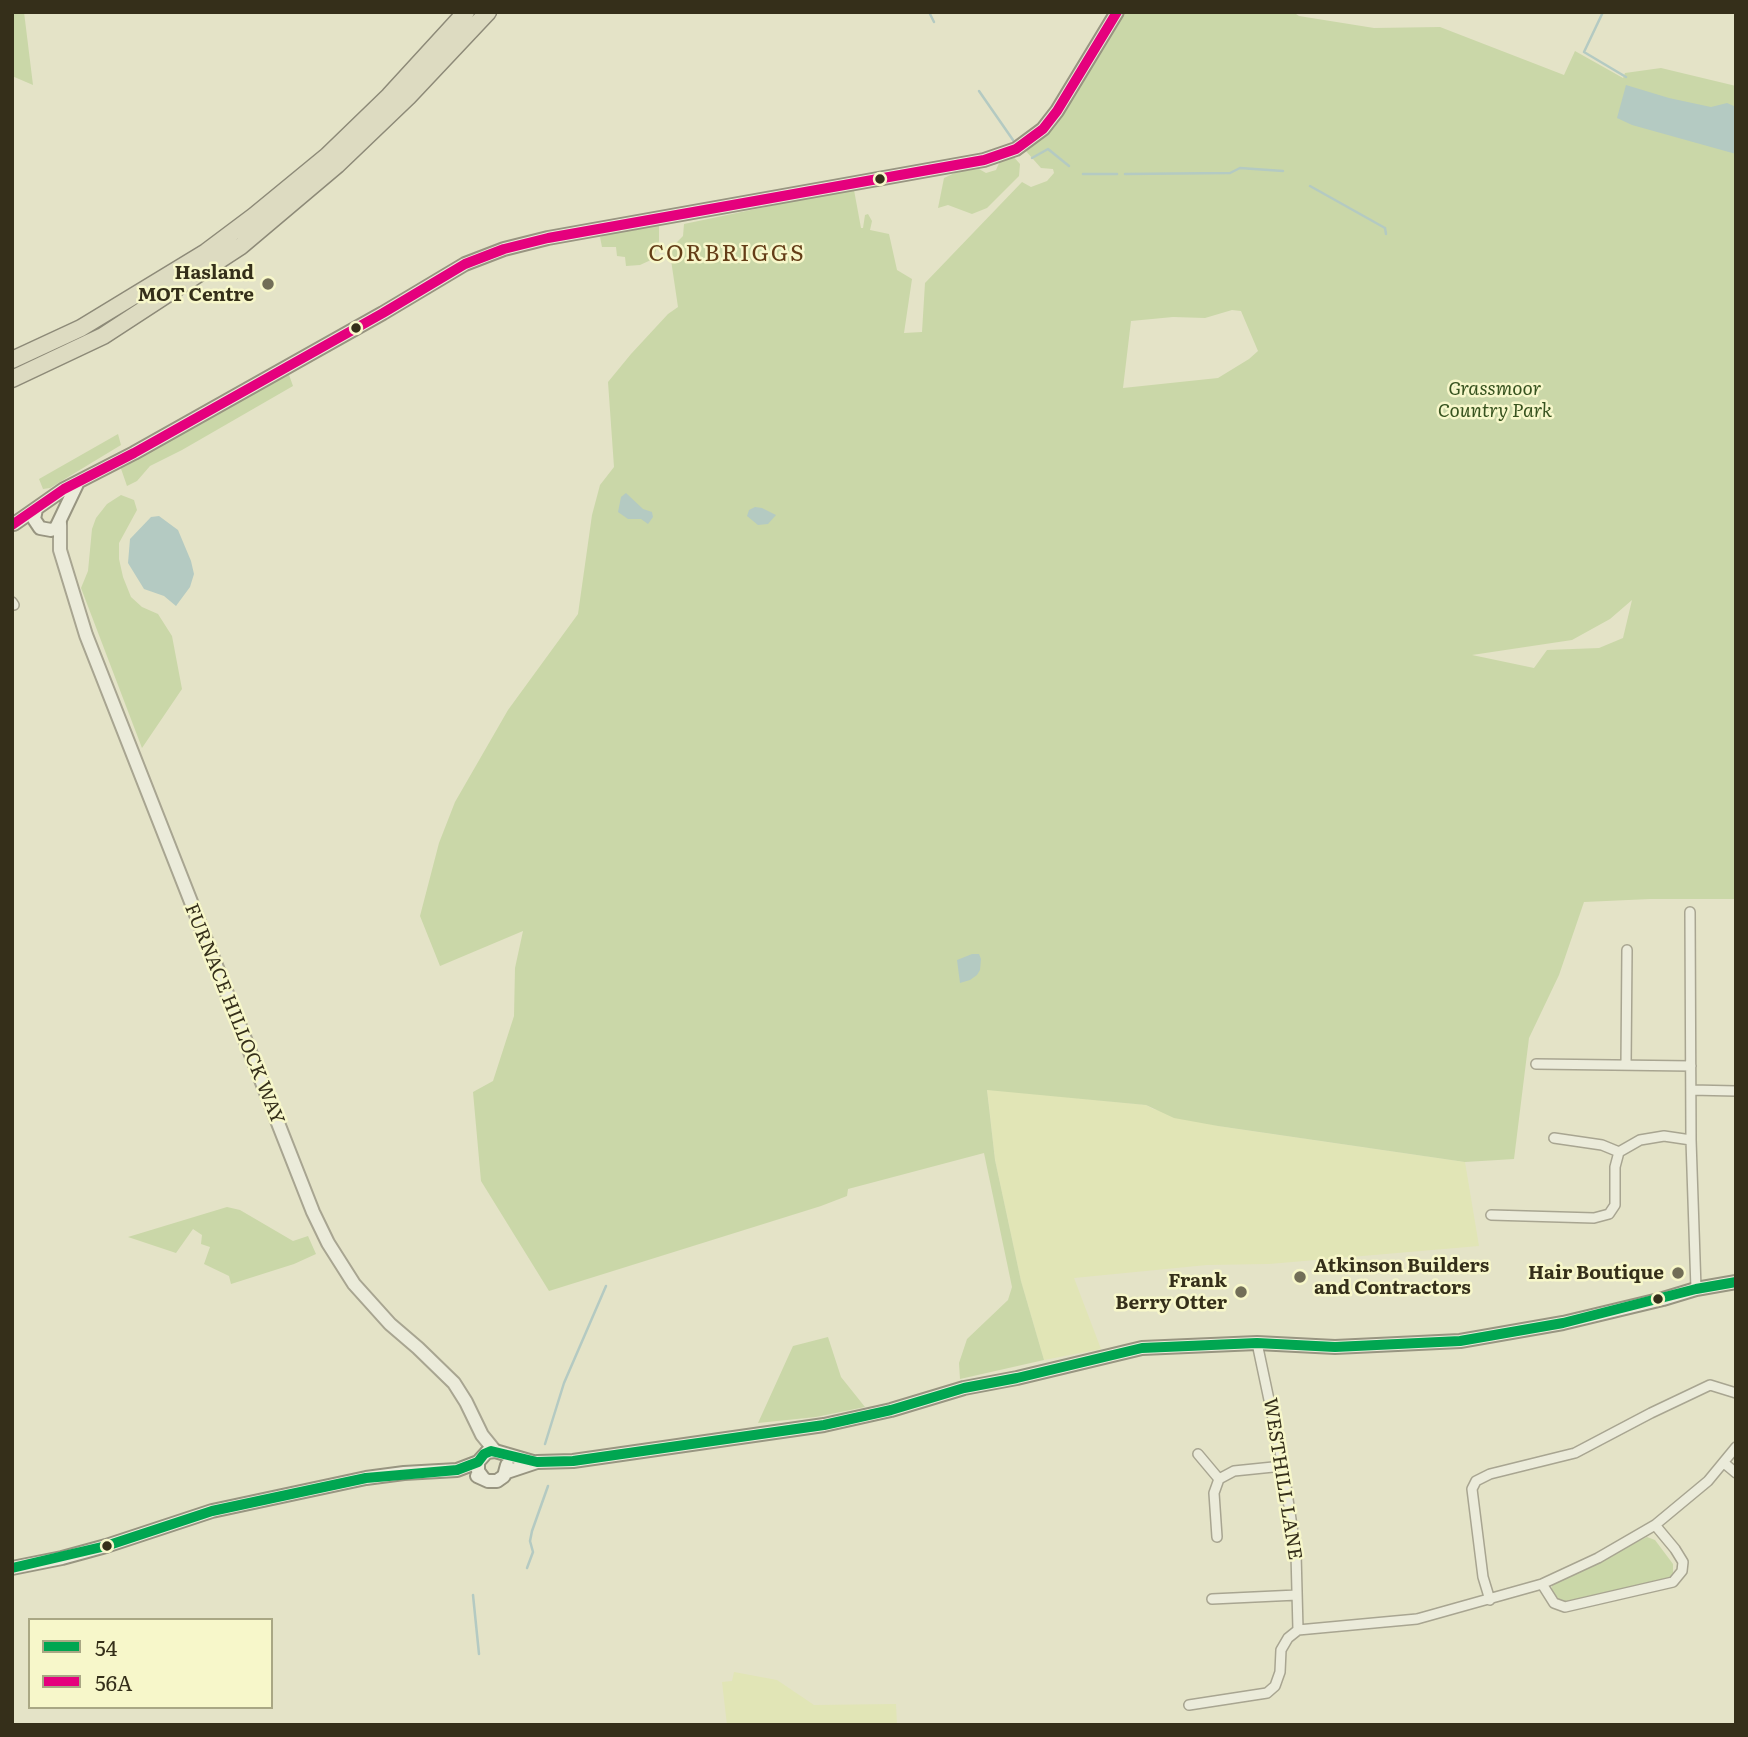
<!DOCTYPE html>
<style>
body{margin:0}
#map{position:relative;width:1748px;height:1737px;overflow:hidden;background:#e4e3c7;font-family:Literata,serif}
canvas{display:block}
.frame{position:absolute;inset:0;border:14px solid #352f1a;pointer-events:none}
.legend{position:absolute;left:28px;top:1618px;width:245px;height:91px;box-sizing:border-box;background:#f7f7ca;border:2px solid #a9a784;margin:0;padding:9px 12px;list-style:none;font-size:21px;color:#352f1a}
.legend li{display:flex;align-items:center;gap:14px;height:35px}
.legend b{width:35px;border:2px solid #a9a784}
</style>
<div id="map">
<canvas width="1748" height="1737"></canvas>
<div class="frame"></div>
<ul class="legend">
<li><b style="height:9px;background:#00a651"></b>54</li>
<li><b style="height:9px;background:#e5007d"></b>56A</li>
</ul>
</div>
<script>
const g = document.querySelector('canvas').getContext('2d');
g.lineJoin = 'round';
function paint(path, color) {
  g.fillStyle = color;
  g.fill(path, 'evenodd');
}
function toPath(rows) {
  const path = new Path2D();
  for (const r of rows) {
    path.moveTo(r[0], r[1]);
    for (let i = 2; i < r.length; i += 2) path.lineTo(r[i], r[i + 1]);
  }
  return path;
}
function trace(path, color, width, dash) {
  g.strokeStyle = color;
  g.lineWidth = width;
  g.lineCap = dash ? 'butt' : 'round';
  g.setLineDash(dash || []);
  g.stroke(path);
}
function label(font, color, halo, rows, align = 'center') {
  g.font = font + ' Literata,serif';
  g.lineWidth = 5;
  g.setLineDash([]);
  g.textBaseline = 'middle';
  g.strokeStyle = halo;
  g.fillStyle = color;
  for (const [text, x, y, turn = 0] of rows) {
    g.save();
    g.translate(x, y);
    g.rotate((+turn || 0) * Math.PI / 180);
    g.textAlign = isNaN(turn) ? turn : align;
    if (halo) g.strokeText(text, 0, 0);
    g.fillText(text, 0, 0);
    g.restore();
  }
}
paint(toPath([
 [987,1089,1146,1105,1153,1109,1218,1126,1465,1162,1479,1246,1269,1264,1207,1265,1074,1278,1101,1349,1044,1360,1021,1281,995,1160],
 [734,1672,777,1680,814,1705,896,1704,897,1725,727,1725,722,1682,732,1681]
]), '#e1e5b6');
paint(toPath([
 [12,12,24,12,33,85,12,76],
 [1125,12,1293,12,1299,16,1374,28,1440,27,1564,75,1575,51,1623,78,1625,73,1661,68,1736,86,1736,899,1650,899,1584,902,1559,975,1529,1038,1514,1159,1465,1162,1218,1126,1174,1118,1146,1105,987,1090,995,1160,1021,1281,1044,1360,960,1379,959,1363,967,1339,1008,1300,1012,1287,984,1153,848,1189,847,1196,821,1206,549,1291,481,1181,473,1092,493,1081,514,1016,515,968,523,931,440,966,420,916,439,843,455,802,508,710,578,614,592,515,600,485,614,467,608,382,631,354,668,314,678,307,671,260,672,247,683,236,684,224,818,196,854,190,861,228,863,228,865,215,868,214,872,221,870,230,889,234,897,270,912,279,904,333,922,332,925,283,1022,182,1031,187,1047,181,1054,173,1053,169,1041,168,1025,150,1053,126],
 [1232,310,1241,311,1258,351,1249,359,1218,378,1123,388,1131,321,1173,317,1205,318],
 [1632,600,1623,638,1599,648,1547,650,1534,668,1472,655,1572,640,1610,619],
 [1012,155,1020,164,1019,176,987,208,972,214,948,205,938,208,944,178,957,172,979,169,986,173,996,170,1000,161],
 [659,224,659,241,653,259,640,265,626,266,625,257,617,256,616,247,602,247,600,237,616,230],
 [288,372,293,386,182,450,150,466,137,481,127,486,119,463],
 [118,434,121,445,50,488,43,489,39,479],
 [121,495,134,500,137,510,119,543,119,559,123,577,131,597,142,607,158,614,172,636,182,689,142,748,81,588,88,571,92,529,96,518,107,504],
 [227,1207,240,1210,293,1241,308,1236,316,1254,294,1264,231,1284,229,1276,204,1264,210,1247,201,1244,202,1235,193,1229,176,1253,128,1237],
 [828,1337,841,1377,865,1407,816,1417,758,1423,793,1346],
 [1647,1537,1655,1540,1673,1564,1673,1573,1670,1578,1571,1601,1561,1601,1551,1592,1552,1586,1557,1581]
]), '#cad7a8');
paint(toPath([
 [1626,85,1669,98,1711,107,1727,103,1736,107,1736,154,1632,125,1617,118],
 [626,493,643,509,652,512,653,517,648,524,641,519,628,519,618,512,621,497],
 [755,507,762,508,776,515,768,524,758,525,747,516,749,510],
 [159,516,178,530,191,561,194,574,190,587,176,606,164,596,144,589,128,563,130,539,151,517],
 [972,954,979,954,981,959,980,970,977,975,970,980,960,983,957,960]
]), '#b4cac2');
trace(toPath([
 [929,12,934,22],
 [1603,12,1584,52,1626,77],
 [979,91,1013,140],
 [1032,158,1048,149,1069,166],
 [1083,174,1117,174],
 [1125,174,1230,173,1240,168,1283,171],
 [1310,186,1385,228,1386,234],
 [545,1444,564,1383,606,1286],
 [527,1568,533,1552,530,1541,532,1531,548,1486],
 [473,1595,479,1654]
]), '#b4cac2', 2.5);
const minor = toPath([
 [12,602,14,605],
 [1690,912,1691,1140,1696,1289],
 [1536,1064,1691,1066],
 [1626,1065,1627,950],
 [1691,1090,1736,1091],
 [1554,1138,1602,1145,1619,1152],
 [1491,1215,1594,1218,1609,1214,1615,1205,1615,1167,1619,1152,1640,1140,1664,1136,1691,1140],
 [1257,1343,1283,1466,1296,1553,1298,1630],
 [1198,1454,1219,1479],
 [1724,1463,1736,1473],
 [1217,1537,1214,1493,1219,1479,1234,1471,1283,1466],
 [1542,1584,1554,1603,1565,1607,1673,1582,1682,1571,1683,1562,1675,1549,1655,1525],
 [1212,1599,1297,1595],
 [1490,1600,1483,1577,1472,1489,1476,1481,1490,1474,1575,1453,1651,1413,1710,1385,1736,1393],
 [1298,1630,1417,1619,1542,1584,1598,1558,1655,1525,1708,1481,1736,1447],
 [1189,1705,1267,1693,1275,1686,1280,1672,1281,1650,1288,1638,1298,1630]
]);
const tertiary = toPath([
 [60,523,60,550,86,635,313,1212,328,1243,354,1284,390,1324,418,1348,454,1383,466,1402,482,1435,495,1451]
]);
const secondary = toPath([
 [36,509,34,519,40,528,51,530,56,528,77,484],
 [14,524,64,489,134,453,383,313,465,264,504,249,548,238,984,160,1016,149,1043,129,1057,111,1117,12],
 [507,1472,537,1462,573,1461,824,1425,891,1410,964,1388,1017,1378,1142,1348,1257,1343,1335,1347,1460,1341,1563,1323,1663,1299,1696,1289,1736,1282],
 [477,1476,488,1481,497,1481,504,1476,507,1465],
 [484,1479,478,1471,478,1462,487,1452,495,1451,533,1462],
 [12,1568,62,1558,106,1546,212,1511,366,1478,404,1473,457,1470,478,1462]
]);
const trunk = toPath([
 [12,360,81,328,206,252,254,216,327,156,389,96,466,12],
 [12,379,103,336,241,246,337,165,408,97,488,12]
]);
trace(minor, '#a8a591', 12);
trace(tertiary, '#a8a591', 16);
trace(secondary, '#989581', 16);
trace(trunk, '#8d8a78', 19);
trace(minor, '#ebebda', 9);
trace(tertiary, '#ebebda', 12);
trace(secondary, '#ebebda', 12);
trace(trunk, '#dddbc1', 16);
trace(toPath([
 [12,1568,106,1546,212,1511,366,1478,457,1470,478,1462,484,1454,491,1451,537,1462,573,1461,824,1425,891,1410,964,1388,1017,1378,1142,1348,1257,1343,1335,1347,1460,1341,1563,1323,1696,1289,1736,1282]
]), '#00a651', 10);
trace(toPath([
 [12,525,64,489,134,453,383,313,465,264,504,249,548,238,984,160,1016,149,1043,129,1057,111,1117,12]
]), '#e5007d', 10);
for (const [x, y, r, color] of [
 [880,179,6,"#352f1a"],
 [268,284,7,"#726e57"],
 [356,328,6,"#352f1a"],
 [1678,1273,7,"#726e57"],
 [1300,1277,7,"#726e57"],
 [1241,1292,7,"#726e57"],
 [1658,1299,6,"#352f1a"],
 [107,1546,6,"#352f1a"]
]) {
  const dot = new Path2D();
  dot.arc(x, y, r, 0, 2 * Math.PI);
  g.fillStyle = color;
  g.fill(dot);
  trace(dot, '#f7f7ca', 2.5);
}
label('bold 19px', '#352f1a', '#f7f7ca', [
 ["Hasland",254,273],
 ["MOT Centre",254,295],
 ["Atkinson Builders",1314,1266,"left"],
 ["and Contractors",1314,1288,"left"],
 ["Hair Boutique",1664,1273],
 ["Frank",1227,1281],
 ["Berry Otter",1227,1303]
], 'right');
label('italic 19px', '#37531f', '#f7f7ca', [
 ["Grassmoor",1495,389],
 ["Country Park",1495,411]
]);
label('19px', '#352f1a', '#f7f7ca', [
 ["FURNACE HILLOCK WAY",234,1014,68],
 ["WESTHILL LANE",1282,1479,81]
]);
g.letterSpacing = '2px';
label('23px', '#643d17', '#f7f7ca', [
 ["CORBRIGGS",727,254]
]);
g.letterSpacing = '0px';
</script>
